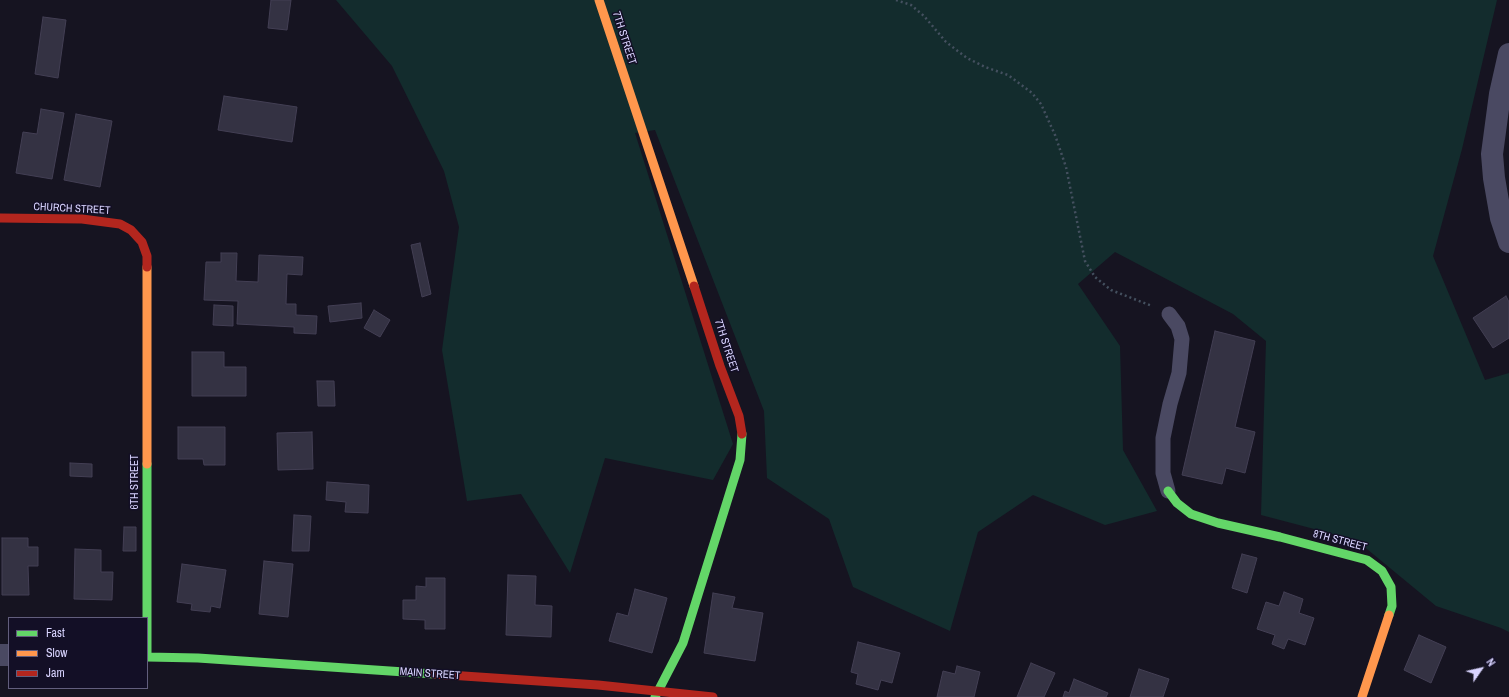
<!DOCTYPE html>
<style>
body{margin:0}
#map{position:relative;width:1509px;height:697px;overflow:hidden;background:#161421;font-family:"Archivo Narrow",sans-serif}
canvas{display:block}
.legend{position:absolute;left:8px;top:617px;width:140px;height:72px;box-sizing:border-box;background:#130f26;border:1px solid #625e7d;margin:0;padding:5px 7px;list-style:none;font-size:12px;color:#d9d4ff}
.legend li{display:flex;align-items:center;gap:8px;height:20px}
.legend b{width:20px;border:1px solid #625e7d}
.north{position:absolute;left:1461px;top:649px;width:40px;height:40px;-webkit-text-stroke:3px #130f26;paint-order:stroke;rotate:56deg;font-size:11px;font-weight:700;line-height:16px;text-align:center;color:#d9d4ff}
.north::after{content:'';display:block;margin:auto;width:14px;height:18px;background:#d9d4ff;clip-path:polygon(50% 0,100% 100%,50% 72%,0 100%)}
</style>
<div id="map">
<canvas width="1509" height="697"></canvas>
<ul class="legend">
<li><b style="height:5px;background:#63d668"></b>Fast</li>
<li><b style="height:5px;background:#ff974d"></b>Slow</li>
<li><b style="height:5px;background:#b3261e"></b>Jam</li>
</ul>
<div class="north">N</div>
</div>
<script>
const g = document.querySelector('canvas').getContext('2d');
g.lineJoin = 'round';
function paint(path, color) {
  g.fillStyle = color;
  g.fill(path, 'evenodd');
}
function toPath(rows) {
  const path = new Path2D();
  for (const r of rows) {
    path.moveTo(r[0], r[1]);
    for (let i = 2; i < r.length; i += 2) path.lineTo(r[i], r[i + 1]);
  }
  return path;
}
function trace(path, color, width, dash) {
  g.strokeStyle = color;
  g.lineWidth = width;
  g.lineCap = dash ? 'butt' : 'round';
  g.setLineDash(dash || []);
  g.stroke(path);
}
function label(font, color, halo, rows, align = 'center') {
  g.font = font + ' "Archivo Narrow",sans-serif';
  g.lineWidth = 3;
  g.setLineDash([]);
  g.textBaseline = 'middle';
  g.strokeStyle = halo;
  g.fillStyle = color;
  for (const [text, x, y, turn = 0] of rows) {
    g.save();
    g.translate(x, y);
    g.rotate((+turn || 0) * Math.PI / 180);
    g.textAlign = isNaN(turn) ? turn : align;
    if (halo) g.strokeText(text, 0, 0);
    g.fillText(text, 0, 0);
    g.restore();
  }
}
paint(toPath([
 [336,0,1497,0,1462,149,1433,256,1485,380,1509,373,1509,632,1501,628,1436,606,1356,540,1261,515,1266,341,1233,314,1115,252,1078,284,1120,346,1123,450,1157,511,1105,525,1033,495,978,532,950,631,853,587,829,519,767,478,764,411,655,130,635,133,733,444,713,480,605,458,570,573,521,494,467,501,442,350,459,227,444,171,392,66]
]), '#132c2d');
const building = toPath([
 [271,0,291,0,287,30,268,28,271,0],
 [43,17,66,20,58,78,35,74,43,17],
 [224,96,297,107,292,142,218,130,224,96],
 [41,109,64,113,52,179,16,173,23,132,37,134,41,109],
 [76,114,112,121,100,187,64,180,76,114],
 [420,243,431,294,422,297,411,245,420,243],
 [221,253,237,253,236,281,258,282,259,255,303,257,302,275,287,274,286,304,296,304,296,315,317,316,316,334,294,333,294,327,237,324,238,301,204,300,206,262,221,262,221,253],
 [1506,296,1509,302,1509,338,1493,348,1473,318,1506,296],
 [361,303,362,318,330,322,328,306,361,303],
 [214,305,233,306,233,326,213,325,214,305],
 [374,310,390,320,380,337,364,328,374,310],
 [1215,331,1255,341,1235,427,1255,432,1245,473,1226,468,1222,484,1182,475,1215,331],
 [192,352,224,352,224,367,246,367,246,396,192,396,192,352],
 [317,381,334,381,335,406,318,406,317,381],
 [178,427,225,427,225,465,204,465,203,459,178,459,178,427],
 [312,432,313,469,278,470,277,433,312,432],
 [70,463,92,464,92,477,70,476,70,463],
 [327,482,369,485,368,513,345,512,346,502,326,500,327,482],
 [294,515,311,516,309,551,292,551,294,515],
 [124,527,136,527,136,551,123,551,124,527],
 [2,538,28,538,28,547,38,547,38,566,28,566,29,595,2,595,2,538],
 [75,549,101,550,101,572,113,572,112,600,74,599,75,549],
 [1242,554,1257,558,1247,593,1232,588,1242,554],
 [264,561,293,564,288,617,259,614,264,561],
 [182,564,226,570,220,608,211,606,210,612,191,610,192,604,177,602,182,564],
 [508,575,536,576,535,605,552,606,551,637,506,635,508,575],
 [426,578,445,578,445,629,425,629,425,620,403,619,403,600,416,600,416,586,426,587,426,578],
 [635,589,667,598,652,653,609,641,617,613,628,616,635,589],
 [1284,592,1303,599,1299,613,1314,618,1305,645,1288,639,1284,649,1272,644,1275,635,1257,629,1266,602,1279,606,1284,592],
 [713,593,735,597,732,608,763,613,755,661,704,653,713,593],
 [1419,635,1446,647,1431,683,1404,670,1419,635],
 [858,642,900,653,892,683,881,680,878,690,856,684,858,674,851,672,858,642],
 [1031,663,1055,673,1044,697,1017,697,1031,663],
 [957,666,980,672,974,697,937,697,943,671,955,674,957,666],
 [1139,669,1169,679,1163,697,1130,697,1139,669],
 [1074,679,1108,693,1106,697,1063,697,1065,691,1069,693,1074,679]
]);
paint(building, '#343243');
trace(building, '#433f54', 1);
trace(toPath([
 [896,0,911,5,924,16,946,42,967,58,985,67,1008,75,1032,93,1041,104,1055,135,1066,167,1085,261,1095,277,1111,290,1152,306]
]), '#44505f', 2.5, [2, 3]);
trace(toPath([
 [1168,491,1163,473,1163,438,1170,404,1179,373,1182,339,1178,326,1169,314]
]), '#4a4962', 15);
trace(toPath([
 [1509,54,1500,94,1492,154,1494,178,1501,218,1509,242],
 [0,655,9,655]
]), '#4a4962', 22);
trace(toPath([
 [147,464,147,657],
 [1168,491,1177,503,1191,514,1218,523,1280,537,1367,560,1382,571,1391,587,1392,606,1389,615],
 [147,657,198,658,434,674],
 [655,697,683,643,740,460,742,434]
]), '#63d668', 9);
trace(toPath([
 [599,0,694,286],
 [147,267,147,464],
 [1362,697,1389,615]
]), '#ff974d', 9);
trace(toPath([
 [0,218,82,219,120,224,131,230,142,242,147,256,147,267],
 [694,286,720,366,739,416,742,434],
 [434,674,598,685,713,697]
]), '#b3261e', 9);
label('11px', '#d9d4ff', '#130f26', [
 ["7TH STREET",624,38,72],
 ["CHURCH STREET",72,209,3],
 ["7TH STREET",726,346,72],
 ["6TH STREET",135,482,-90],
 ["8TH STREET",1340,541,15],
 ["MAIN STREET",430,674,4]
]);
</script>
